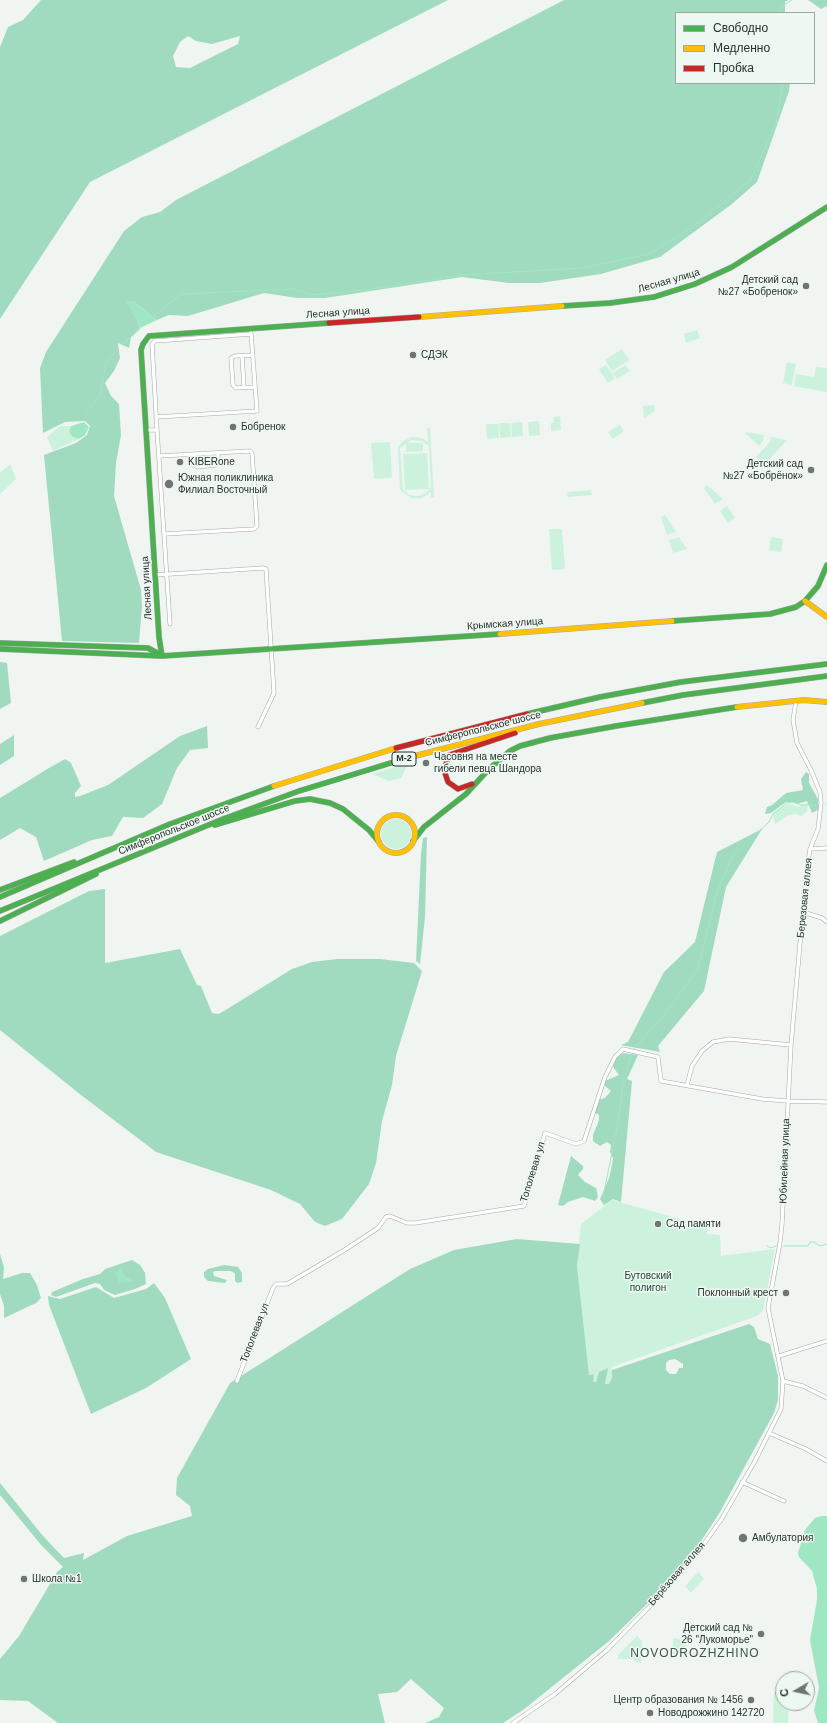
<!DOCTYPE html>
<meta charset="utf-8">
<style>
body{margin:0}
#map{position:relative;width:827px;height:1723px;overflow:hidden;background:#f0f5f2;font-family:Arial,sans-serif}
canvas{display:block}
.legend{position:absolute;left:675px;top:12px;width:140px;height:72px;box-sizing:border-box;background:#edf8f2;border:1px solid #9fa8a3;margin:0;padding:5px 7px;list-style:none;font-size:12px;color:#2b2f2d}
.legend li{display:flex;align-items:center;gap:8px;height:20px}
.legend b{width:20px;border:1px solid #9fa8a3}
.north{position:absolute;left:775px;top:1671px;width:40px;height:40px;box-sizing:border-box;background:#edf8f2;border:1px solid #9fa8a3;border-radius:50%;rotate:261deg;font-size:11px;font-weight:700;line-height:16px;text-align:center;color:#2b2f2d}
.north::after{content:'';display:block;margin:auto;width:14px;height:18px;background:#707472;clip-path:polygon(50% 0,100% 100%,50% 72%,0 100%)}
</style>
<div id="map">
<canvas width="827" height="1723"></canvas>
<ul class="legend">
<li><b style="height:5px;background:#4caf50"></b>Свободно</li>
<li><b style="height:5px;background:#ffc107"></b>Медленно</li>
<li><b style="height:5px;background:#c62828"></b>Пробка</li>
</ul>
<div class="north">С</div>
</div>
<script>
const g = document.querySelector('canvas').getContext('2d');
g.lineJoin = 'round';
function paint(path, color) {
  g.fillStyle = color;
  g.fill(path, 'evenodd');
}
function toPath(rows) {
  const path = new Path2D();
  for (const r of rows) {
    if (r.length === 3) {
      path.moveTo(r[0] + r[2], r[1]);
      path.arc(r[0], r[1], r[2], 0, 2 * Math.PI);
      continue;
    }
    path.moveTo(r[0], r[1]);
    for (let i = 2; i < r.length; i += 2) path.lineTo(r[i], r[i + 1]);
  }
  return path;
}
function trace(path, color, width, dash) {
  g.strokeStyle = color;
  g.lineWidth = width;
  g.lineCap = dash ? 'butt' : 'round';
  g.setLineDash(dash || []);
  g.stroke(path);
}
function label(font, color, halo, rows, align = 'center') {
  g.font = font + ' Arial,sans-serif';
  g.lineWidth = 3;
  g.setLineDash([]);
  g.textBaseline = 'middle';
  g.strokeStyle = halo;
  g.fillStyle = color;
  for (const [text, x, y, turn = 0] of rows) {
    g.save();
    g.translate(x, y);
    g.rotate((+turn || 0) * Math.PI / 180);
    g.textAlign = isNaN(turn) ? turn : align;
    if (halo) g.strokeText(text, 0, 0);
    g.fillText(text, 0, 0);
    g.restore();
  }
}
paint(toPath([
 [697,330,700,338,686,343,684,334],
 [622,349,629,360,612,371,605,360],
 [787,362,796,364,792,385,783,383],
 [606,365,615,378,608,383,599,369],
 [625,365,630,371,617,379,613,373],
 [816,367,827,368,827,392,794,386,796,374,814,377],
 [654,405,655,411,644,418,643,406],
 [560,416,561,430,551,431,551,423,554,423,553,417],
 [539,421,540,435,529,436,528,422],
 [522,422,523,436,512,437,511,423],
 [499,423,510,423,511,437,500,438],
 [486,424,498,424,499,438,487,439],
 [620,425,624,431,613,439,608,432],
 [60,426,71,426,69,432,73,437,79,439,53,451,47,437],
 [427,428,430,428,434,497,431,498,431,492,422,498,411,498,400,490,398,447,402,442,411,437,422,438,428,442],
 [412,440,421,441,429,446,431,487,427,492,418,496,409,495,403,489,400,448],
 [746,432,764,435,763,441,759,446,745,433],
 [771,437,787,440,764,465,756,457,769,443],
 [390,442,392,478,374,479,371,443],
 [406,443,423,443,423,451,406,452],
 [427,453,429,489,405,490,403,454],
 [10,464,16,479,0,494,0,473],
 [707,485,723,499,715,504,704,488],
 [591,490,592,495,568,497,567,492],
 [727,506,735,518,728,523,720,511],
 [665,515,676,532,667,535,661,517],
 [549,529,562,529,565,569,552,570],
 [679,537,687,549,673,553,669,540],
 [771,537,783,539,781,552,769,550],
 [409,763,401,778,389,781,372,774],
 [808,803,807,812,801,816,796,814,787,816,775,824,773,814,787,804,792,804,797,807],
 [396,834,15],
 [612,1200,708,1227,707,1234,720,1235,721,1256,775,1249,763,1311,757,1316,612,1367,612,1378,610,1384,605,1384,607,1368,599,1376,596,1382,592,1382,594,1374,589,1375,577,1266,581,1224],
 [698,1572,704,1579,691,1593,685,1586],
 [637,1636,642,1641,641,1663,638,1663,633,1659,618,1659,618,1655],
 [673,1638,691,1641,675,1655,672,1654],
 [774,1693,783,1693,783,1703,789,1703,788,1723,773,1723]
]), '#ccf2de');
paint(toPath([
 [41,0,448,0,90,182,0,319,0,47,8,27,23,20],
 [188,36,196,41,212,44,240,36,238,44,190,68,176,67,173,56,180,42],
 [564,0,788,0,785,2,785,13,676,13,676,83,790,83,789,91,757,182,732,204,660,257,601,274,540,283,509,283,462,277,325,298,297,298,264,293,188,316,169,315,157,320,133,301,127,301,138,322,140,328,131,337,129,348,118,343,120,358,114,371,105,383,111,396,119,404,121,435,116,463,114,496,141,590,142,606,139,643,62,641,44,455,76,443,87,435,90,426,85,421,65,422,43,433,40,368,46,352,124,231,142,217,160,212,176,200],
 [808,0,827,0,827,6,821,9],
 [0,662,7,663,11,703,0,709],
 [207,726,208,748,190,750,177,768,162,804,143,818,123,817,112,836,92,840,44,861,36,837,20,828,0,840,0,798,49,768,65,759,71,763,81,786,75,793,75,797,80,796,108,785,180,736],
 [14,735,14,756,0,765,0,744],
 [806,772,809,774,809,783,818,799,818,810,812,813,807,801,797,804,793,802,786,802,771,813,765,814,767,807,772,805,786,793,803,790,801,779],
 [762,829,726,887,704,991,658,1046,660,1052,621,1045,628,1042,664,972,695,942,717,852],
 [427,837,425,917,420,964,416,961,421,854,423,838],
 [105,889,105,963,180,949,197,985,201,986,212,1013,219,1014,292,969,312,962,337,959,380,959,414,963,422,971,396,1056,392,1085,382,1121,376,1163,369,1184,342,1219,325,1226,315,1222,300,1204,271,1190,156,1152,81,1095,0,1030,0,936,89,891],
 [623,1053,638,1055,627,1079,632,1081,621,1202,613,1199,604,1205,600,1199,609,1178,612,1165,613,1158,610,1152,611,1145,607,1142,600,1146,593,1141,593,1135,599,1120,599,1115,594,1112,598,1100,605,1098,611,1091,604,1085,605,1081,619,1075,613,1067,616,1058],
 [571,1156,583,1166,583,1169,578,1175,585,1182,596,1188,598,1197,595,1201,583,1197,568,1202,563,1206,558,1205],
 [517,1239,580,1244,577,1266,589,1375,594,1374,593,1382,596,1382,599,1372,608,1368,605,1384,609,1384,612,1378,612,1370,749,1324,754,1327,758,1339,770,1344,778,1376,778,1400,774,1413,720,1512,692,1555,650,1601,609,1641,523,1710,503,1723,425,1723,439,1717,444,1708,411,1679,397,1692,378,1694,385,1723,58,1723,28,1701,0,1700,0,1659,19,1636,57,1572,63,1567,42,1546,0,1495,0,1483,43,1536,64,1558,84,1553,83,1560,127,1536,192,1516,190,1506,176,1495,177,1478,230,1383,410,1269,454,1250],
 [675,1359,683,1364,683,1368,679,1368,676,1374,670,1374,666,1370,666,1363,669,1360],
 [0,1254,4,1267,3,1279,22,1273,30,1273,37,1285,41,1298,36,1303,4,1318,4,1306,0,1294],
 [132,1260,140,1265,145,1273,146,1284,135,1289,115,1295,104,1290,100,1284,95,1283,56,1297,51,1295,52,1292,83,1279,100,1274,105,1269],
 [224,1265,238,1267,242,1273,242,1282,237,1283,235,1281,235,1273,230,1271,215,1271,213,1272,214,1276,227,1280,225,1283,208,1281,204,1277,204,1272,208,1269],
 [154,1283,165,1298,191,1359,146,1388,91,1414,49,1305,48,1296,60,1299,96,1287,114,1298,146,1289]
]), '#a1dbbf');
paint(toPath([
 [126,301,133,301,157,320,140,328,138,322],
 [84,422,89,427,85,435,79,439,73,437,69,432,71,426],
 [121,1268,124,1275,133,1281,119,1283,116,1273],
 [822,1516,827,1516,827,1723,818,1723,814,1711,819,1688,810,1640,817,1600,817,1589,812,1571,799,1557,798,1553,805,1530,815,1518]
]), '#9fe7c3');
trace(toPath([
 [780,13,782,6,792,0],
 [152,317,181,294,293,289,312,295,372,289,462,275,581,268,649,254,700,222,751,179,776,124,783,83],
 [123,344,140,329],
 [86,412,100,396,106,363,118,350],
 [826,805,827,804],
 [633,1050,664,1015,698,969,718,889,734,854,769,822,773,814,787,803,793,802,801,805,819,805],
 [603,1197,618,1123,623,1082,632,1053],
 [767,1246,770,1248,776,1246],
 [784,1246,808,1246,810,1242,814,1242,820,1246,827,1244]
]), '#9fe7c3', 1);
const street = toPath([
 [253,355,235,356,231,358,233,385,236,388,255,387],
 [242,356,244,387],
 [156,417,257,411,251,333],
 [146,430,157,430,170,624],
 [157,430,152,344,155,341,251,334],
 [194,454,195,465,197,467,216,465,218,463,218,453],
 [159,456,250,451,252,453,257,526,254,529,164,534],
 [155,575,263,568,266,569,274,693,258,727],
 [810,849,827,848],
 [803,912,822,918,827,922],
 [687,1085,692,1066,702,1051,713,1042,729,1039,791,1045],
 [779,1356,827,1341],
 [237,1381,273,1288,276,1284,287,1284,343,1251,378,1228,386,1217,390,1216,407,1223,415,1223,524,1206,545,1133,576,1144,584,1141,605,1077,615,1057,623,1049,658,1057,661,1081,762,1099,787,1101,827,1102],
 [783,1381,803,1386,827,1398],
 [769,1433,806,1449,827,1461],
 [742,1482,784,1501],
 [513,1723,555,1694,607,1650,650,1606,698,1552,721,1520,755,1461,781,1409,783,1381,768,1308,780,1243,782,1224,791,1045,806,876,810,849,818,829,821,803,820,792,811,770,797,743,793,720,796,701]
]);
const fast = toPath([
 [562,306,610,303,654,297,695,284,732,267,827,207],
 [672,621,770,614,796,607,805,601,818,586,827,565],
 [0,643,148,648,159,654],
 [0,649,162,656,500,634],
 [162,656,159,637,141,350,143,344,149,336,329,323],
 [642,703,683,695,827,676],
 [527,714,600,697,681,682,827,664],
 [215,825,295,801,310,799,330,803,343,809,369,830,379,842],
 [413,841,424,827,466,794,489,769,510,751,520,746,550,738,616,726,737,707],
 [0,890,74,862],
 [0,897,170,824,274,786],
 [0,911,223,819,299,791,407,758],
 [0,921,96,874]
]);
const slow = toPath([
 [419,317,562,306],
 [805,601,827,617],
 [500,634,672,621],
 [737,707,804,700,827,702],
 [407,758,539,724,642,703],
 [274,786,396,748],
 [396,834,19]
]);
const jam = toPath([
 [329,323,419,317],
 [396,748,527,714],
 [472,784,458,789,448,782,444,770,449,755,515,733]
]);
trace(street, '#a5a9a7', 4.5);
trace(fast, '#a5a9a7', 6);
trace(slow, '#a5a9a7', 6);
trace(jam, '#a5a9a7', 6);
trace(street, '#fdfefd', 3.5);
trace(fast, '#4caf50', 5);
trace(slow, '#ffc107', 5);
trace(jam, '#c62828', 5);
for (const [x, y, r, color] of [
 [806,286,4,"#707472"],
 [413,355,4,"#707472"],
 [233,427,4,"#707472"],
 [180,462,4,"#707472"],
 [811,470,4,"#707472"],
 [169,484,5,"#707472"],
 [426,763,4,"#707472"],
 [658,1224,4,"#707472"],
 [786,1293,4,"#707472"],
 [743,1538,5,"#707472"],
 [24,1579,4,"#707472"],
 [761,1634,4,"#707472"],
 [751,1700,4,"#707472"],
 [650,1713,4,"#707472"]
]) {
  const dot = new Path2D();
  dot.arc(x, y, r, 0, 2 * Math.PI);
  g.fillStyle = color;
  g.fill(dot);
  trace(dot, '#edf8f2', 1.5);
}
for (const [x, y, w] of [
 [404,759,24]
]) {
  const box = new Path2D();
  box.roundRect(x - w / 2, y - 7, w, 14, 3);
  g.fillStyle = '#edf8f2';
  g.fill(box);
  trace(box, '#2b2f2d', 1);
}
label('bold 9px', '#2b2f2d', null, [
 ["М-2",404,759]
]);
label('10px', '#2b2f2d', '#edf8f2', [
 ["Детский сад",798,280,"right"],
 ["№27 «Бобренок»",798,292,"right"],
 ["СДЭК",421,355],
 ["Бобренок",241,427],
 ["KIBERone",188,462],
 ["Детский сад",803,464,"right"],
 ["№27 «Бобрёнок»",803,476,"right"],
 ["Южная поликлиника",178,478],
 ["Филиал Восточный",178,490],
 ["Часовня на месте",434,757],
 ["гибели певца Шандора",434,769],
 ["Сад памяти",666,1224],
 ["Поклонный крест",778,1293,"right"],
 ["Амбулатория",752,1538],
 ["Школа №1",32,1579],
 ["Детский сад №",753,1628,"right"],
 ["26 \"Лукоморье\"",753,1640,"right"],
 ["Центр образования № 1456",743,1700,"right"],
 ["Новодрожжино 142720",658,1713]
], 'left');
label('10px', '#2b2f2d', '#edf8f2', [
 ["Лесная улица",669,281,-16],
 ["Лесная улица",338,313,-4],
 ["Лесная улица",147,588,-93],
 ["Крымская улица",505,624,-4],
 ["Симферопольское шоссе",483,729,-14],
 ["Симферопольское шоссе",174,830,-22],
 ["Березовая аллея",805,898,-84],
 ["Юбилейная улица",785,1161,-88],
 ["Тополевая ул",533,1172,-73],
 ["Тополевая ул",255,1333,-69],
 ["Берёзовая аллея",677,1574,-49]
]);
label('10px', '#1c4733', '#edf8f2', [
 ["Бутовский",648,1276],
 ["полигон",648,1288]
]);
g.letterSpacing = '1px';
label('12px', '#47504b', '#edf8f2', [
 ["NOVODROZHZHINO",695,1654]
]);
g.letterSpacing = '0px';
</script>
